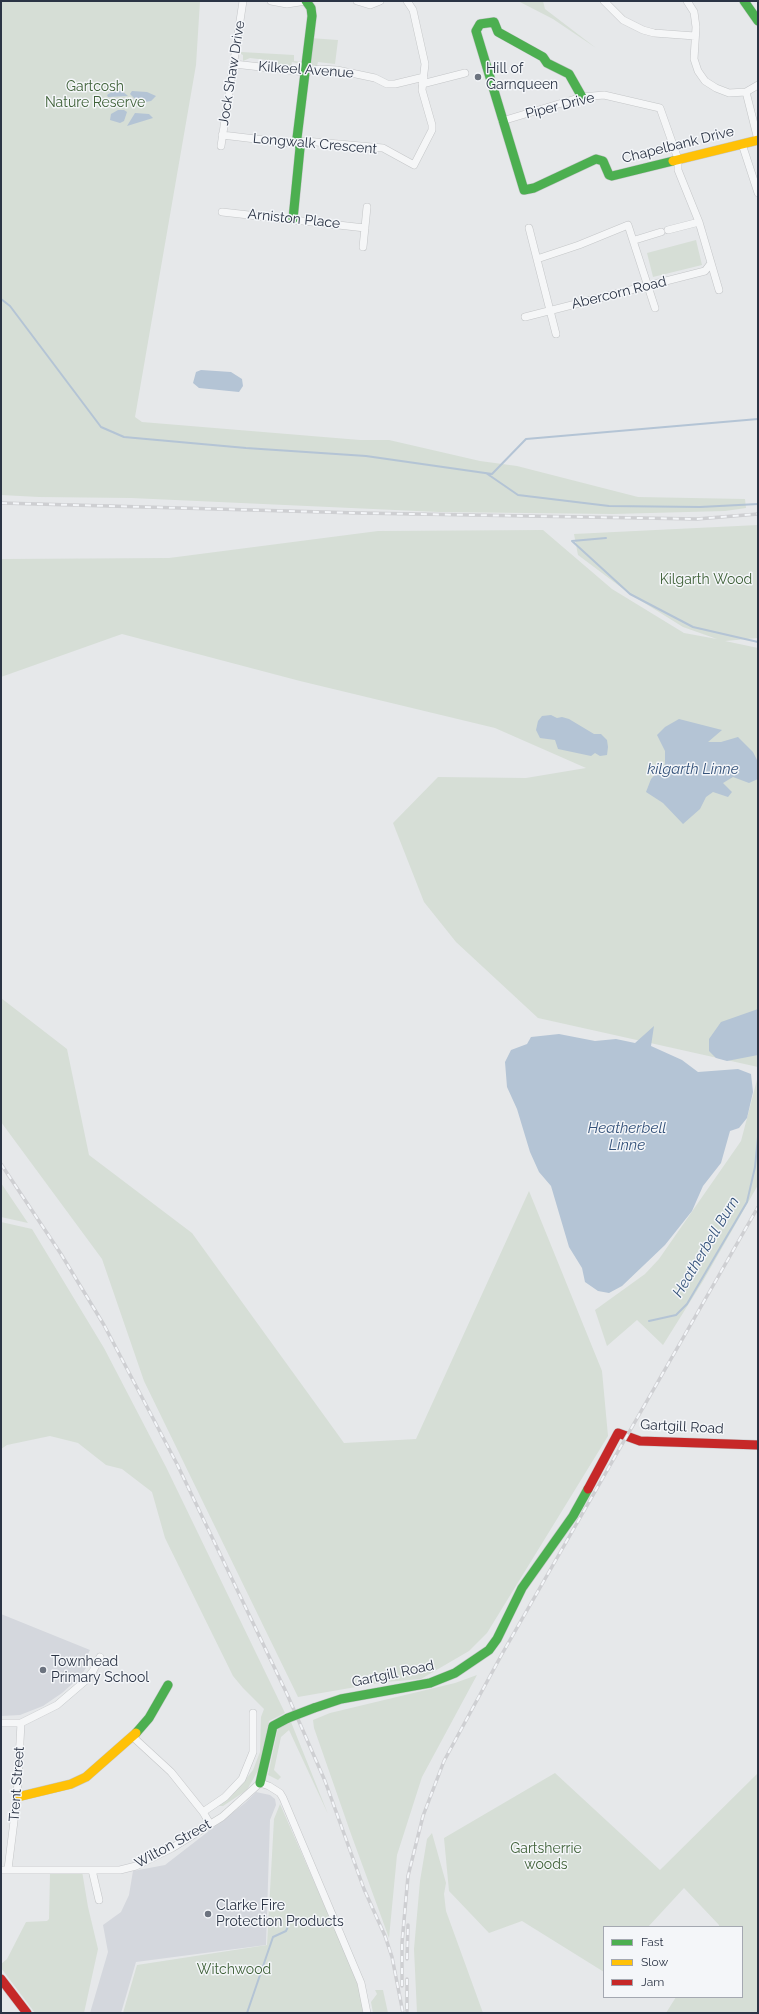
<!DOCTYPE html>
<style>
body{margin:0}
#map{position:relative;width:759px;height:2014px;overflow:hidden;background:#e6e8ea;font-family:Raleway,sans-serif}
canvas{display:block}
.frame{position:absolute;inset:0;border:2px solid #2b3445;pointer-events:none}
.legend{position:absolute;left:603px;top:1926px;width:140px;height:72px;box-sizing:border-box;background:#f4f6f9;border:1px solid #a4a8b1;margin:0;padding:5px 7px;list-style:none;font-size:12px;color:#2b3445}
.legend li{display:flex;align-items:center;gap:8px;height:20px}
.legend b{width:20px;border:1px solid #a4a8b1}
</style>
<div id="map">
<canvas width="759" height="2014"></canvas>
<div class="frame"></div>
<ul class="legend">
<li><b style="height:5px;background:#4caf50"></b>Fast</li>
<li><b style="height:5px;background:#ffc107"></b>Slow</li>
<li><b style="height:5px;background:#c62828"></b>Jam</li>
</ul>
</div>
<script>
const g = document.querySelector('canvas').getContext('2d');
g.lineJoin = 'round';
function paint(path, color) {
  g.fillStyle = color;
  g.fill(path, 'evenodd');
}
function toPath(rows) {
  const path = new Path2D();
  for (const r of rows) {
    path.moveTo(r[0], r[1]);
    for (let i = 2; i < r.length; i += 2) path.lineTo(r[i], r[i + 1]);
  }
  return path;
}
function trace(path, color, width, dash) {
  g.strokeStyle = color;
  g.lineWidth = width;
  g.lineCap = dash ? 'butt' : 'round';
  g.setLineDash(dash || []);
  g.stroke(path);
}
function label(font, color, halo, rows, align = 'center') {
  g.font = font + ' Raleway,sans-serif';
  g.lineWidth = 3;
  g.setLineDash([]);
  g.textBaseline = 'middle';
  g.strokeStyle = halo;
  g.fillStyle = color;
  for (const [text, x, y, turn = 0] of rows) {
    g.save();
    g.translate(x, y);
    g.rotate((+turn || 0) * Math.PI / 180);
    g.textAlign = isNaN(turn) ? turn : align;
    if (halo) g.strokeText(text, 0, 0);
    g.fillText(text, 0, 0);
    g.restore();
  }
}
paint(toPath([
 [1,1614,90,1650,87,1656,89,1663,80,1677,62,1693,43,1706,20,1715,1,1716],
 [256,1792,270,1795,275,1799,276,1805,270,1820,266,1945,136,1962,121,2013,90,2013,108,1952,103,1925,121,1912,129,1895,133,1871,165,1865,245,1803]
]), '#d4d7dd');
paint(toPath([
 [1,1,200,1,196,65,135,417,142,422,360,440,389,440,480,461,517,466,638,497,745,499,746,508,725,511,613,514,439,512,131,498,39,497,1,495],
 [518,1,543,1,545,9,596,48,553,19],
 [310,38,338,40,335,64,318,62,317,66,308,65],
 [241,52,294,55,294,61,301,62,301,64,292,62,291,67,271,64,267,60,250,58,243,61,243,55,241,54],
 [696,240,702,265,653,277,647,253],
 [758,525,758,638,725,641,758,648,758,1067,538,1018,456,942,424,902,393,823,438,777,526,778,586,768,495,728,300,681,122,634,1,677,1,559,169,558,378,531,543,530,612,589,684,633,717,639,683,627,630,594,578,555,574,534],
 [1,998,67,1049,89,1155,192,1233,344,1443,416,1439,529,1191,602,1371,608,1436,487,1633,469,1651,421,1679,385,1682,298,1697,144,1381,102,1259,1,1122],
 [758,1076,758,1185,703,1281,663,1345,637,1320,607,1346,595,1310,645,1274,659,1259,741,1141],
 [1,1183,28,1223,1,1217],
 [1,1222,32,1229,104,1348,166,1467,285,1713,269,1721,261,1765,247,1790,223,1806,219,1806,240,1786,253,1770,260,1752,261,1717,264,1709,243,1688,233,1676,165,1538,152,1492,122,1469,106,1465,78,1443,50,1436,7,1445,1,1449],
 [477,1675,422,1777,397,1855,389,1938,351,1834,314,1728,313,1720,330,1713,455,1683],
 [291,1722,328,1814,289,1730,281,1737,274,1770,281,1777,278,1780,268,1775,278,1728],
 [555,1773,660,1870,758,1773,758,2013,666,2013,676,1997,742,1997,742,1927,719,1927,719,1925,684,1888,648,1927,604,1927,604,1972,522,1921,489,1933,449,1891,444,1838],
 [280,1804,361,1989,364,2013,123,2013,137,1965,267,1945,274,1819],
 [432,1833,446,1883,444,1894,446,1911,483,2013,417,2013,414,1949,420,1881,427,1839],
 [82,1871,88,1907,98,1949,84,2013,35,2013,1,1968,1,1964,7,1959,26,1922,47,1921,49,1919,50,1873],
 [375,1990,383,1990,388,2013,373,2013,371,2002,377,1994]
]), '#d6ded6');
paint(toPath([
 [113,91,122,91,128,96,108,97,107,95],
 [132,91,147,92,156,96,151,101,139,103,130,94],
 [118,110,124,110,127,112,124,121,120,123,110,120,111,114],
 [135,113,149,114,153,118,127,126],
 [201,370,231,372,242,379,243,386,239,392,199,388,193,383,196,372],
 [551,715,557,718,562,717,569,719,594,734,601,734,607,740,608,747,607,755,600,756,595,753,591,756,558,749,555,740,540,738,536,730,538,721,542,716],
 [679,719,722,730,708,742,721,742,738,737,753,752,758,762,758,779,749,783,733,777,723,783,732,792,728,797,713,792,706,797,700,809,683,824,663,803,646,792,651,779,665,764,665,751,657,735,665,727],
 [758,1009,758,1055,727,1061,716,1058,709,1051,709,1039,721,1022],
 [654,1026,651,1046,682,1060,698,1072,738,1069,751,1074,753,1092,747,1118,739,1128,730,1131,721,1163,703,1186,692,1211,665,1245,622,1286,609,1293,598,1291,585,1282,582,1268,569,1247,551,1186,539,1172,530,1152,517,1109,507,1087,505,1062,511,1050,527,1044,531,1037,559,1034,595,1041,616,1039,635,1043]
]), '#b4c4d5');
trace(toPath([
 [1,299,10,306,101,427,124,437,246,448,366,456,492,474,526,439,758,419],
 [486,473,518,495,609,506,700,507,758,504],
 [606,538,572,541,630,594,693,627,758,642],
 [649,1321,676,1315,687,1304,747,1202,755,1167,758,1137],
 [247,2013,273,1937,286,1931,289,1924,287,1915]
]), '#b4c4d5', 2);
const street = toPath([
 [271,1,287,4,306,1],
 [357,1,370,5,380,1],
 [604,1,623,20,643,30,654,33,695,36],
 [687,1,694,12,696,27,694,59,698,71,705,81,716,88,729,93,746,92,758,85],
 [234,64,305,72,320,69,337,70,375,78,387,84,395,84,424,77],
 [422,84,465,73],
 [746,92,758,140],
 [502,121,582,97,604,95,660,108,678,159,678,170,699,222,719,290],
 [222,135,289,143,305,141,383,148,414,165,432,130,432,125,422,90,425,64,413,10,407,1],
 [742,144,758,193],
 [221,146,243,1],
 [222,212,365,228],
 [529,228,556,334],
 [668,230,699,222],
 [635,240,661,232],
 [363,247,367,207],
 [537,259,579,245,628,225,655,308],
 [525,317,705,271,711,263],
 [1,1723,21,1723,57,1705,85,1681,93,1671,100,1657],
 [133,1737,171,1772,203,1812,210,1824],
 [203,1812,225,1797,242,1779,253,1752,253,1713],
 [8,1869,17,1797,21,1723],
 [1,1870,120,1870,136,1866,172,1848,222,1817,260,1783,269,1786,280,1793,283,1798,361,1983,367,2013],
 [92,1870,99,1900]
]);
const fast = toPath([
 [744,1,758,21],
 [582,97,569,74,547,63,543,57,498,32,494,22,480,24,476,31,524,190,534,188,596,159,603,161,609,175,612,176,673,161],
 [293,219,300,148,297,138,312,16,311,8,306,1],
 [314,1708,341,1699,430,1683,455,1673,489,1650,497,1639,522,1588,573,1516,588,1489],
 [136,1733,149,1718,168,1685],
 [260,1783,273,1726,288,1718]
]);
const slow = toPath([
 [673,161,758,140],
 [17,1797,71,1784,86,1777,136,1733]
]);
const jam = toPath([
 [588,1489,618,1433,640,1441,758,1445],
 [1,1979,27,2013]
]);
trace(street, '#c4c6c8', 8);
trace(fast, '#c4c6c8', 10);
trace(slow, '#c4c6c8', 10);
trace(jam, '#c4c6c8', 10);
trace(street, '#f5f6f7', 7);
trace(fast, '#4caf50', 9);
trace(slow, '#ffc107', 9);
trace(jam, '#c62828', 9);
const rail = toPath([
 [1,503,359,513,697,519,758,514],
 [1,1164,61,1254,104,1325,177,1464,287,1694,325,1781,364,1889,385,1936,392,1957,403,2013],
 [407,1959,408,1925],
 [407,1979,407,2011],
 [402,1986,402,1943,408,1876,423,1816,444,1761,502,1654,758,1207]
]);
trace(rail, '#cecfd2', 3.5);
trace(rail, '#f4f6f9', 2, [6]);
const fastBridge = toPath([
 [288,1718,314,1708]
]);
trace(fastBridge, '#c4c6c8', 10, []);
trace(fastBridge, '#4caf50', 9);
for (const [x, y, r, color] of [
 [478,77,4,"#6c737f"],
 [43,1670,4,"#6c737f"],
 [208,1914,4,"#6c737f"]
]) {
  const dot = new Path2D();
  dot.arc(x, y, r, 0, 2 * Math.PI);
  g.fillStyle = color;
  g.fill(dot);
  trace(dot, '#f4f6f9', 1.5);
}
label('14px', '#2b3445', '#f4f6f9', [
 ["Hill of",486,69],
 ["Garnqueen",486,85],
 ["Townhead",51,1662],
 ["Primary School",51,1678],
 ["Clarke Fire",216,1906],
 ["Protection Products",216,1922]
], 'left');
label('14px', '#2b3445', '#f4f6f9', [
 ["Kilkeel Avenue",306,70,4],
 ["Jock Shaw Drive",232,73,-81],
 ["Piper Drive",560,106,-14],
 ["Longwalk Crescent",315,144,5],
 ["Chapelbank Drive",678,145,-14],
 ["Arniston Place",294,219,6],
 ["Abercorn Road",619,293,-14],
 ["Gartgill Road",682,1427,3],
 ["Gartgill Road",393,1674,-12],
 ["Trent Street",17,1784,-86],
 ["Wilton Street",173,1844,-29]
]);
label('14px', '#3f6138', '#f4f6f9', [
 ["Gartcosh",95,87],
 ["Nature Reserve",95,103],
 ["Kilgarth Wood",706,580],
 ["Gartsherrie",546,1849],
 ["woods",546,1865],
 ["Witchwood",234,1970]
]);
label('italic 15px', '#34527a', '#f4f6f9', [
 ["kilgarth Linne",693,769],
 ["Heatherbell",627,1128],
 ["Linne",627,1145],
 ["Heatherbell Burn",706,1247,-59]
]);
</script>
